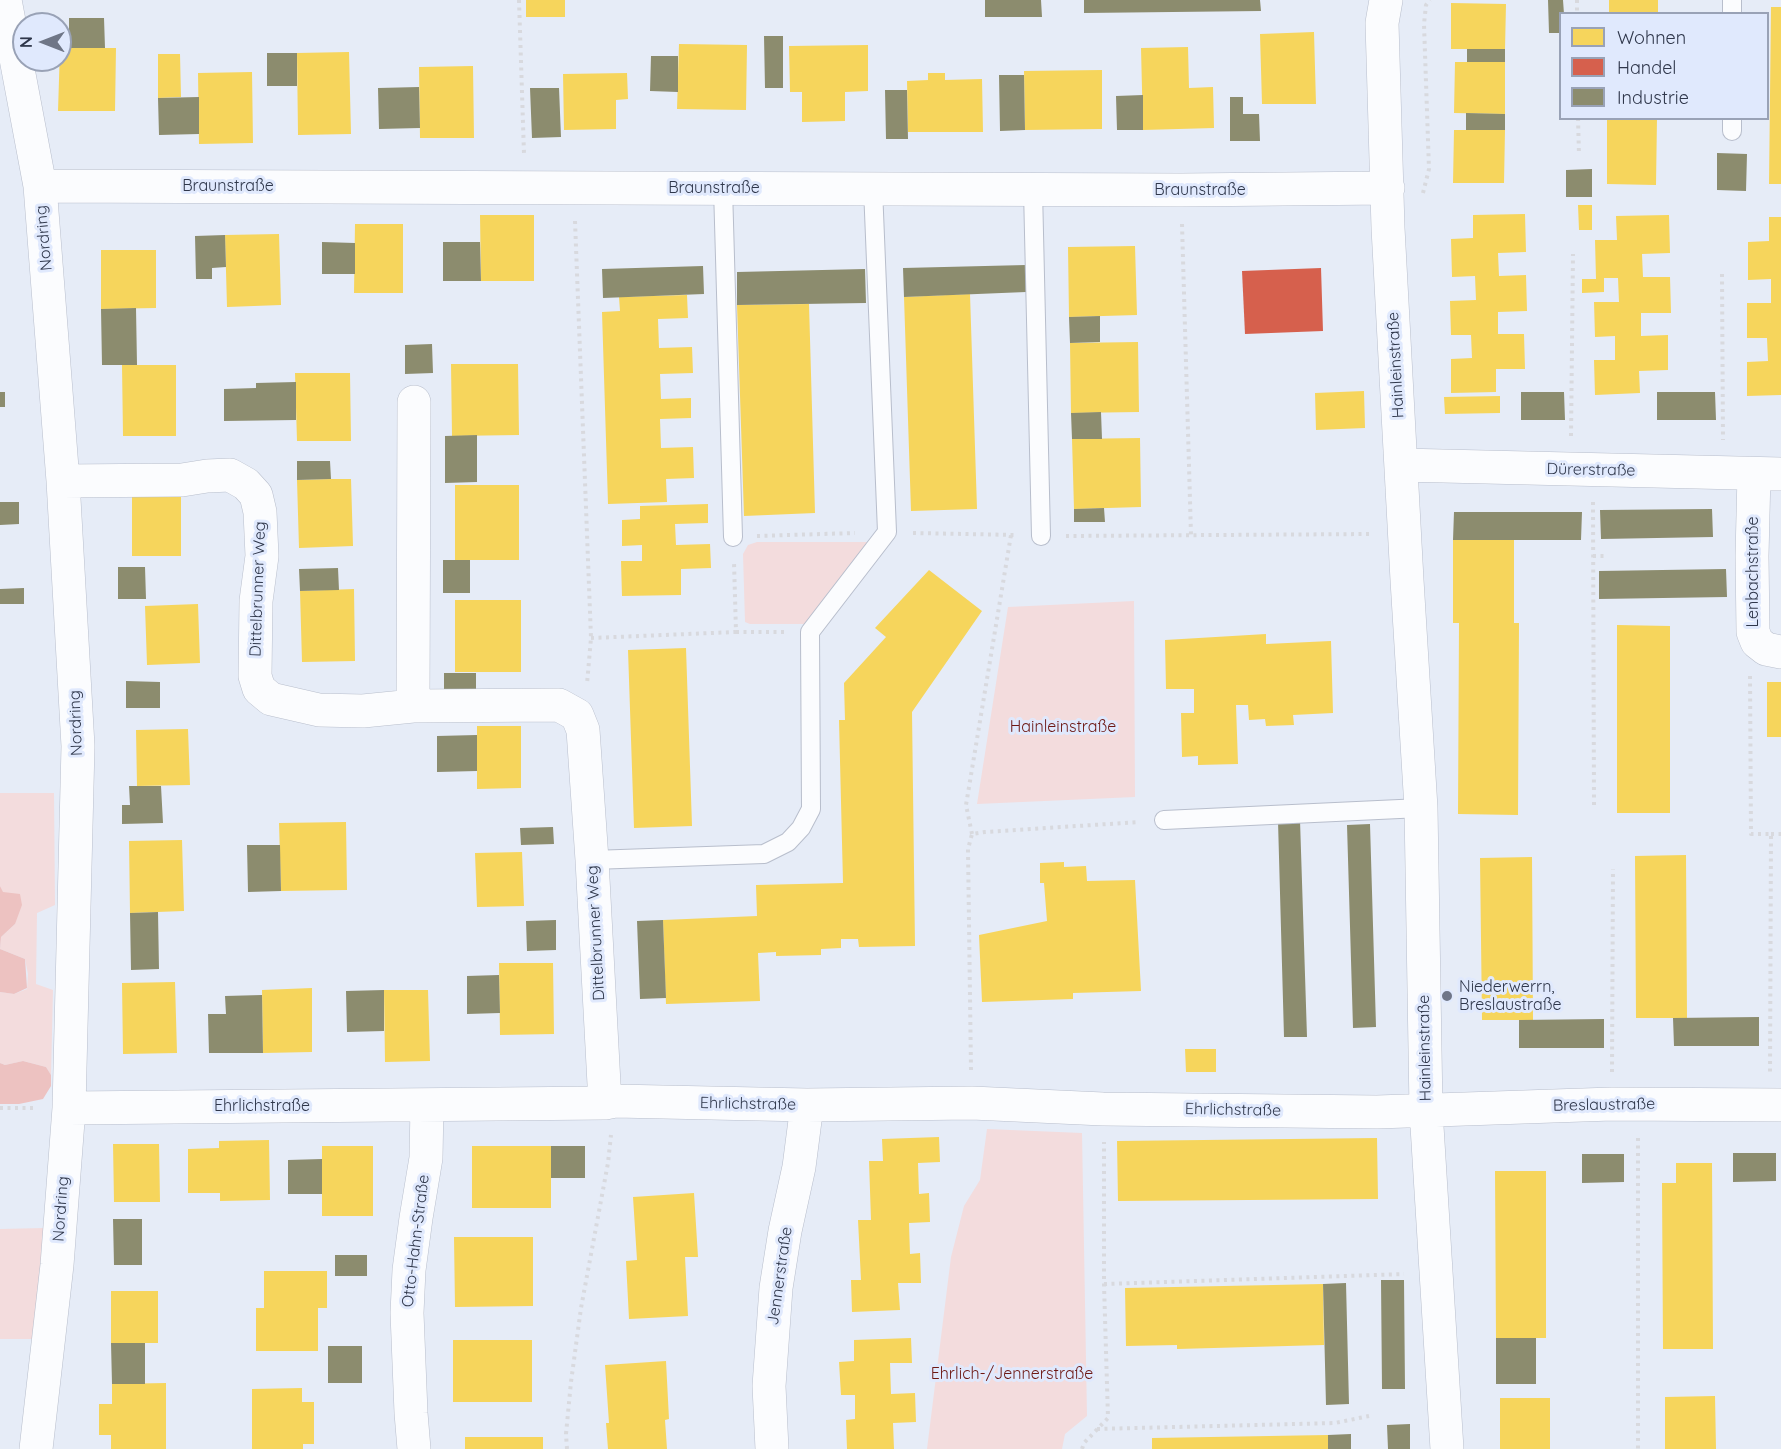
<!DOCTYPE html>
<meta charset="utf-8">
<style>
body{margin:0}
#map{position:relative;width:1781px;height:1449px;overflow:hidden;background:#e6ecf7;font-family:Quicksand,sans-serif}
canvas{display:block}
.legend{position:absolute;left:1559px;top:12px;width:210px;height:108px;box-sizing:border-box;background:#e0e9fd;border:2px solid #99a2b6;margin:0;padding:8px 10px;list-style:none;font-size:18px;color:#2f374b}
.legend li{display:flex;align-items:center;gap:12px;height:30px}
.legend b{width:30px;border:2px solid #99a2b6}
.north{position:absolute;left:12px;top:12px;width:60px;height:60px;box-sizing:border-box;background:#e0e9fd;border:2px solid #99a2b6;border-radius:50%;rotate:270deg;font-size:16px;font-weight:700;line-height:24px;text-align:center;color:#2f374b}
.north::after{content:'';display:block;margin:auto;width:21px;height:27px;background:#6f7687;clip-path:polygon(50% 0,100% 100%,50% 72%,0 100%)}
</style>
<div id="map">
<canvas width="1781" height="1449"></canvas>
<ul class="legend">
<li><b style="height:16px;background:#f6d55c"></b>Wohnen</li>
<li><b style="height:16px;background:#d6604d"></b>Handel</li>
<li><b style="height:16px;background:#8c8c6e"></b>Industrie</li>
</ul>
<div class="north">N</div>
</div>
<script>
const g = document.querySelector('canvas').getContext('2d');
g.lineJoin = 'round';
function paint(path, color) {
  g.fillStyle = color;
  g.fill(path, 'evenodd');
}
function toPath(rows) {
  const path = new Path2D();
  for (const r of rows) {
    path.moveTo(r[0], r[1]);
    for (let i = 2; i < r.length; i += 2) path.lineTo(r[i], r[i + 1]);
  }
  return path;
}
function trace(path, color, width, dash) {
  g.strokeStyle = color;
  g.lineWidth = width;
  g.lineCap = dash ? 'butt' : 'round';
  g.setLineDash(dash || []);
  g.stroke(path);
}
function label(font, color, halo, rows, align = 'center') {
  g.font = font + ' Quicksand,sans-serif';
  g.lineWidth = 6;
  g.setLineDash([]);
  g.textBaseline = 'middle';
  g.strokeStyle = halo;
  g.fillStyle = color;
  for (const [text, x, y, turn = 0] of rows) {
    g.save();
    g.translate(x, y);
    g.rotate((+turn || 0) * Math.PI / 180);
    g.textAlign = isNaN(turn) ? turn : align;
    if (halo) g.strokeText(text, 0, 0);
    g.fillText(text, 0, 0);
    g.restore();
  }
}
paint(toPath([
 [757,542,870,542,805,624,750,624,745,622,743,554,748,545],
 [1134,601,1135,797,977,804,1008,607],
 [0,793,54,793,55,905,37,913,36,984,53,990,51,1075,46,1067,23,1061,5,1065,0,1063,0,992,14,994,27,989,28,974,25,959,0,949,1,937,15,924,0,886],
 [987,1129,1082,1133,1087,1416,1065,1434,1062,1449,927,1449,951,1257,964,1206,980,1180],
 [44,1228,37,1339,0,1339,0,1229]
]), '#f3dcdd');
paint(toPath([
 [0,886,3,892,20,894,22,905,15,924,1,937,0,949],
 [0,949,25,959,27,988,14,994,0,992],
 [23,1061,46,1067,51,1075,51,1086,43,1099,19,1104,0,1104,0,1063,5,1065]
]), '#edc2c1');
paint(toPath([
 [526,0,565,0,565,17,526,17],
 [1609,0,1658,0,1658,14,1609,14],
 [1451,3,1506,4,1505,49,1451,49],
 [1771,7,1781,7,1781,184,1769,184],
 [1314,32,1316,104,1262,104,1260,34],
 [679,44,747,45,746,110,677,109],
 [868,45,868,91,845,92,845,121,802,122,802,92,790,92,789,46],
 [1188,47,1189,88,1213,87,1214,128,1143,130,1141,48],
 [60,48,116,48,115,111,58,111],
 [349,52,351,134,298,135,297,53],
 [158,54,180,54,181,97,158,98],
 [1455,62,1505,62,1505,114,1454,113],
 [473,66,474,138,420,138,419,67],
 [1102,70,1102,129,1025,130,1024,71],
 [252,72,253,143,199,144,198,73],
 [627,73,628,99,616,100,616,129,564,130,563,74],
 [928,73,945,73,945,80,982,79,983,132,908,132,907,81,928,80],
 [1607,118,1657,118,1656,185,1607,184],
 [1454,130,1505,130,1504,183,1453,183],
 [1578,205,1592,205,1592,230,1579,230],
 [1525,214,1526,252,1498,253,1499,276,1526,275,1527,311,1498,312,1498,334,1524,334,1525,369,1496,369,1496,392,1451,393,1451,359,1472,358,1471,335,1451,335,1450,301,1476,300,1475,276,1452,277,1451,239,1473,238,1473,215],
 [480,215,534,215,534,281,481,281],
 [1669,215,1670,253,1642,254,1643,277,1670,277,1671,313,1641,313,1641,336,1668,335,1668,370,1639,371,1640,393,1595,395,1594,360,1615,360,1615,336,1595,337,1594,302,1619,302,1618,278,1604,278,1604,292,1582,293,1582,279,1596,279,1595,240,1617,240,1616,216],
 [1769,217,1781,217,1781,395,1747,396,1747,362,1768,361,1767,338,1747,338,1747,303,1771,303,1771,279,1748,280,1748,242,1769,241],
 [355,224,403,224,403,293,354,293],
 [279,234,281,305,227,307,225,235],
 [1135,246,1137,315,1069,317,1068,247],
 [101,250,156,250,156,308,101,309],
 [970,294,977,509,911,511,904,297],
 [687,295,688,318,658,319,659,348,692,347,693,373,660,374,661,399,691,398,691,418,660,419,661,448,693,447,694,478,666,479,667,502,608,504,602,312,620,311,619,297],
 [809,304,815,513,744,516,737,305],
 [1138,342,1139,412,1071,413,1070,343],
 [451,364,518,364,519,435,452,436],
 [122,365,176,365,176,436,123,436],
 [295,373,350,373,351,441,297,441],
 [1364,391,1365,428,1316,430,1315,393],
 [1500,396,1500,413,1445,414,1444,397],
 [1140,438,1141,507,1074,509,1072,439],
 [331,479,351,479,353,546,299,548,297,480],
 [455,485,519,485,519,560,455,560],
 [132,496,181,496,181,556,132,556],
 [708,504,708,523,675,524,676,545,710,544,711,568,681,569,681,595,622,596,621,561,642,561,642,545,622,546,622,520,640,519,640,506],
 [1453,540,1514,540,1514,623,1519,623,1518,815,1458,814,1459,623,1453,623],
 [929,570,982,611,912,712,915,946,859,947,858,939,841,939,841,948,821,949,821,955,776,956,776,952,758,953,760,1001,666,1004,663,920,757,916,756,885,843,883,839,720,845,720,844,683,886,637,875,628],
 [354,589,355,661,302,662,300,591],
 [455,600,521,600,521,672,455,672],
 [198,604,200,663,147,665,145,606],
 [1617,625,1670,626,1670,813,1617,813],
 [1266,634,1266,644,1331,641,1333,713,1293,715,1294,725,1266,726,1265,719,1249,720,1248,705,1236,705,1238,764,1198,765,1198,756,1182,757,1181,713,1194,713,1194,689,1166,689,1165,640],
 [686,648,692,826,634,828,628,650],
 [1767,682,1781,682,1781,737,1767,737],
 [477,726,521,726,521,788,477,789],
 [188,729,190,785,137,786,136,730],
 [346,822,347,890,281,891,279,823],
 [182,840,184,911,130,913,129,841],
 [522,852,524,906,477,907,475,853],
 [1686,855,1687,1018,1636,1018,1635,856],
 [1532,857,1533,1020,1482,1020,1480,858],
 [1064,862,1064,867,1086,866,1087,881,1135,880,1141,991,1073,993,1073,999,982,1002,979,935,1047,921,1044,883,1040,883,1040,863],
 [499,963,553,963,554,1034,500,1035],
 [175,982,177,1053,123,1054,122,983],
 [312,988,312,1052,263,1053,262,990],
 [384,990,428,990,430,1061,385,1062],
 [1185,1049,1216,1049,1216,1072,1186,1072],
 [939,1137,940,1162,918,1163,919,1194,929,1193,930,1222,909,1223,910,1254,920,1253,921,1283,898,1283,900,1310,852,1312,851,1280,861,1280,858,1220,871,1220,869,1161,883,1161,882,1139],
 [1377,1138,1378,1199,1118,1201,1117,1141],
 [269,1140,270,1200,220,1201,220,1193,188,1193,188,1149,219,1148,219,1141],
 [113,1144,159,1144,160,1202,114,1202],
 [322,1146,373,1146,373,1216,322,1216],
 [472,1146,551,1146,551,1208,472,1208],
 [1676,1163,1712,1163,1713,1349,1663,1349,1662,1183,1676,1183],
 [1495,1171,1546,1171,1546,1338,1496,1338],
 [694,1193,698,1257,685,1257,688,1316,629,1319,626,1261,637,1260,633,1197],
 [454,1237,533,1237,533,1306,455,1307],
 [264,1271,327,1271,327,1308,318,1308,318,1351,256,1351,256,1308,264,1308],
 [1323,1284,1324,1345,1177,1349,1177,1345,1126,1346,1125,1288],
 [111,1291,158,1291,158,1343,111,1343],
 [911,1338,912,1363,890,1363,891,1394,915,1393,916,1422,893,1423,894,1449,847,1449,846,1420,855,1419,855,1395,841,1395,839,1362,854,1361,854,1340],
 [453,1340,532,1340,532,1402,453,1402],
 [666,1361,669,1419,665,1420,667,1449,608,1449,606,1423,609,1423,605,1365],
 [166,1383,166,1449,111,1449,111,1435,99,1435,99,1404,112,1404,112,1384],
 [302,1388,302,1402,314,1402,314,1444,303,1444,303,1449,252,1449,252,1389],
 [1715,1396,1716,1449,1665,1449,1665,1397],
 [1500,1398,1550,1398,1550,1449,1500,1449],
 [1328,1435,1328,1449,1152,1449,1152,1438],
 [465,1437,543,1437,543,1449,465,1449]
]), '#f6d55c');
paint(toPath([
 [1321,268,1323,331,1245,334,1242,271]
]), '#d6604d');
paint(toPath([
 [985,0,1041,0,1042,17,985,17],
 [1084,0,1260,0,1261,11,1084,13],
 [1548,0,1563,0,1564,14,1560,14,1560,33,1549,33],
 [69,18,104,18,105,48,69,48],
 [764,36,783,36,783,88,765,88],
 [1467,49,1505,49,1505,62,1467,62],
 [267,53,297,53,297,86,267,86],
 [651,56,678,56,678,92,650,91],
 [999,75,1024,75,1025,130,1000,131],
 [419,87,420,128,379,129,378,88],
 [530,88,559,88,561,137,532,138],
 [885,90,907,90,908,139,886,139],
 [1143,95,1143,130,1117,130,1116,96],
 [199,97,199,134,159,135,158,98],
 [1230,97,1243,97,1243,114,1259,114,1260,141,1230,141],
 [1466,113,1505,114,1505,130,1466,130],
 [1717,153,1747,154,1746,191,1717,190],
 [1592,169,1592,197,1566,197,1566,170],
 [225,235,226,267,212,268,212,279,196,279,195,236],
 [322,242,355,243,355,274,322,274],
 [443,242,480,242,481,281,443,281],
 [1026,265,1026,292,904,297,903,268],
 [703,266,704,294,603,298,602,269],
 [865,269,866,303,737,305,737,272],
 [136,308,137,365,102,365,101,309],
 [1100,316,1100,342,1070,343,1069,317],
 [432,344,433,373,405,374,405,345],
 [296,382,296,420,224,421,224,389,256,388,256,383],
 [0,392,5,392,5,407,0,407],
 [1521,392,1564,392,1565,420,1521,420],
 [1657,392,1715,392,1716,420,1657,420],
 [1101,412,1102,439,1072,439,1071,413],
 [477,435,477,482,445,483,445,436],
 [297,461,330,461,331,479,297,480],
 [0,502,19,502,19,524,0,525],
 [1104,508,1105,522,1074,522,1074,509],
 [1712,509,1713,537,1601,539,1600,510],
 [1454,512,1582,512,1581,540,1453,540],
 [443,560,470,560,470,593,443,593],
 [118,567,145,567,146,599,118,599],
 [338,568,339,590,300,591,299,569],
 [1726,569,1727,597,1599,599,1599,571],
 [24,588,24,604,0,604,0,589],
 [444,673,476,673,476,693,444,693],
 [126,681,160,682,160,708,126,708],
 [477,735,477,771,437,772,437,736],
 [129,786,161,786,163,823,122,824,122,805,130,805],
 [1300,820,1307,1037,1284,1037,1278,821],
 [1370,824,1376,1027,1353,1028,1347,825],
 [553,827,554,844,521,845,520,828],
 [247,845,280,845,281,891,248,892],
 [158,912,159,969,131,970,130,913],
 [556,920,556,950,527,951,526,921],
 [663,920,666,998,640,999,637,921],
 [499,975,500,1013,467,1014,467,976],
 [384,990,384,1031,347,1032,346,991],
 [262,995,263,1053,209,1053,208,1014,226,1014,225,996],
 [1759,1017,1759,1046,1674,1046,1673,1018],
 [1604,1019,1604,1048,1519,1048,1519,1020],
 [551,1146,585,1146,585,1178,551,1178],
 [1733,1153,1776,1153,1776,1181,1733,1182],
 [1582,1154,1624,1154,1624,1182,1582,1183],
 [322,1159,322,1194,288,1194,288,1160],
 [113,1219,142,1219,142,1265,114,1265],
 [335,1255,367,1255,367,1276,335,1276],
 [1381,1280,1404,1280,1405,1389,1382,1389],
 [1346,1283,1349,1404,1326,1405,1323,1284],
 [1496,1338,1536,1338,1536,1384,1496,1384],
 [111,1343,145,1343,145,1384,112,1384],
 [328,1346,362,1346,362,1383,328,1383],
 [1410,1424,1410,1449,1388,1449,1387,1425],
 [1351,1434,1351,1449,1328,1449,1328,1435]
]), '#8c8c6e');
const service = toPath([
 [1732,0,1732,14],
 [1732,118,1732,131],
 [723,188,733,537],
 [1033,190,1041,536],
 [1164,820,1421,808],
 [592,860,764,854,788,842,801,828,811,809,810,632,887,532,873,188]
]);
const minor = toPath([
 [5,0,40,186,63,481,78,746,69,1108,57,1265,36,1449],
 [1386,0,1382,23,1388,228,1407,580,1421,808,1426,1110,1447,1449],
 [40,186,1181,190,1388,188],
 [1401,465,1781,474],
 [1754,474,1752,556,1753,632,1757,642,1766,649,1781,652],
 [63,481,182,480,207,476,230,475,246,484,256,495,260,512,262,556,256,601,255,676,259,689,271,699,319,710,363,711,413,706,559,705,577,715,583,730,592,860,605,1103],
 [413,706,414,402],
 [69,1108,605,1103,615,1101,807,1105,972,1103,1103,1109,1377,1112,1612,1104,1781,1105],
 [414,1449,411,1413,407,1313,409,1270,416,1218,426,1158,427,1105],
 [772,1449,769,1386,776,1288,785,1231,799,1167,807,1105]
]);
trace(service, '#b8becc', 20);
trace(minor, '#b8becc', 34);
trace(toPath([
 [519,0,524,154],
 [1577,0,1577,14],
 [1578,118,1579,155],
 [1423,193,1429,169,1424,24,1426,5,1430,0],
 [575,221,591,638,587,684],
 [1182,224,1191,535],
 [1722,274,1723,440],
 [1571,436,1573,254],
 [1593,502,1594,807],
 [913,533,1017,535],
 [757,536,855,533],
 [1066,536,1371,534],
 [1593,556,1604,556],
 [736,632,786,632],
 [591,638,736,632,734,562],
 [1750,676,1751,834,1771,834,1770,1074],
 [972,834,966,805,1011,535],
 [1771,834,1781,834],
 [971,1070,968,849,972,834,985,832,1139,822],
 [1612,1072,1613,869],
 [0,1108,35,1108],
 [1638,1138,1638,1449],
 [1104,1284,1404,1274],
 [1097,1429,1335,1423,1369,1416],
 [567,1449,566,1434,571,1382,581,1308,608,1163,611,1135],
 [1082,1449,1084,1443,1108,1418,1104,1284,1104,1142]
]), '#d8d9de', 4, [3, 4.5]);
trace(service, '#fbfcfe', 18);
trace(minor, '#fbfcfe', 33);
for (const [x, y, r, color] of [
 [1447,996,6,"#6f7687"]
]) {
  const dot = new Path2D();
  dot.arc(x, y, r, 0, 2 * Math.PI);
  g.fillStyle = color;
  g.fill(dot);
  trace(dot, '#e0e9fd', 2);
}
label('16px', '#2f374b', '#e0e9fd', [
 ["Braunstraße",228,186],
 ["Braunstraße",714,188],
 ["Braunstraße",1200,190],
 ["Nordring",44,238,-95],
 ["Hainleinstraße",1396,365,-93],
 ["Dürerstraße",1591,470,1],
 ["Lenbachstraße",1753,572,-90],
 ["Dittelbrunner Weg",258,589,-88],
 ["Nordring",76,723,-92],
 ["Dittelbrunner Weg",596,933,-93],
 ["Hainleinstraße",1425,1048,-91],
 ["Ehrlichstraße",748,1104,1],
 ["Breslaustraße",1604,1105,-1],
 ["Ehrlichstraße",262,1106],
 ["Ehrlichstraße",1233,1110,1],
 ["Nordring",61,1209,-86],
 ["Otto-Hahn-Straße",416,1241,-83],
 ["Jennerstraße",780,1276,-82]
]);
label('16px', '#6d1814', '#e0e9fd', [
 ["Hainleinstraße",1063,727],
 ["Ehrlich-/Jennerstraße",1012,1374]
]);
label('16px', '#2f374b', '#e0e9fd', [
 ["Niederwerrn,",1459,987],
 ["Breslaustraße",1459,1005]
], 'left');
</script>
